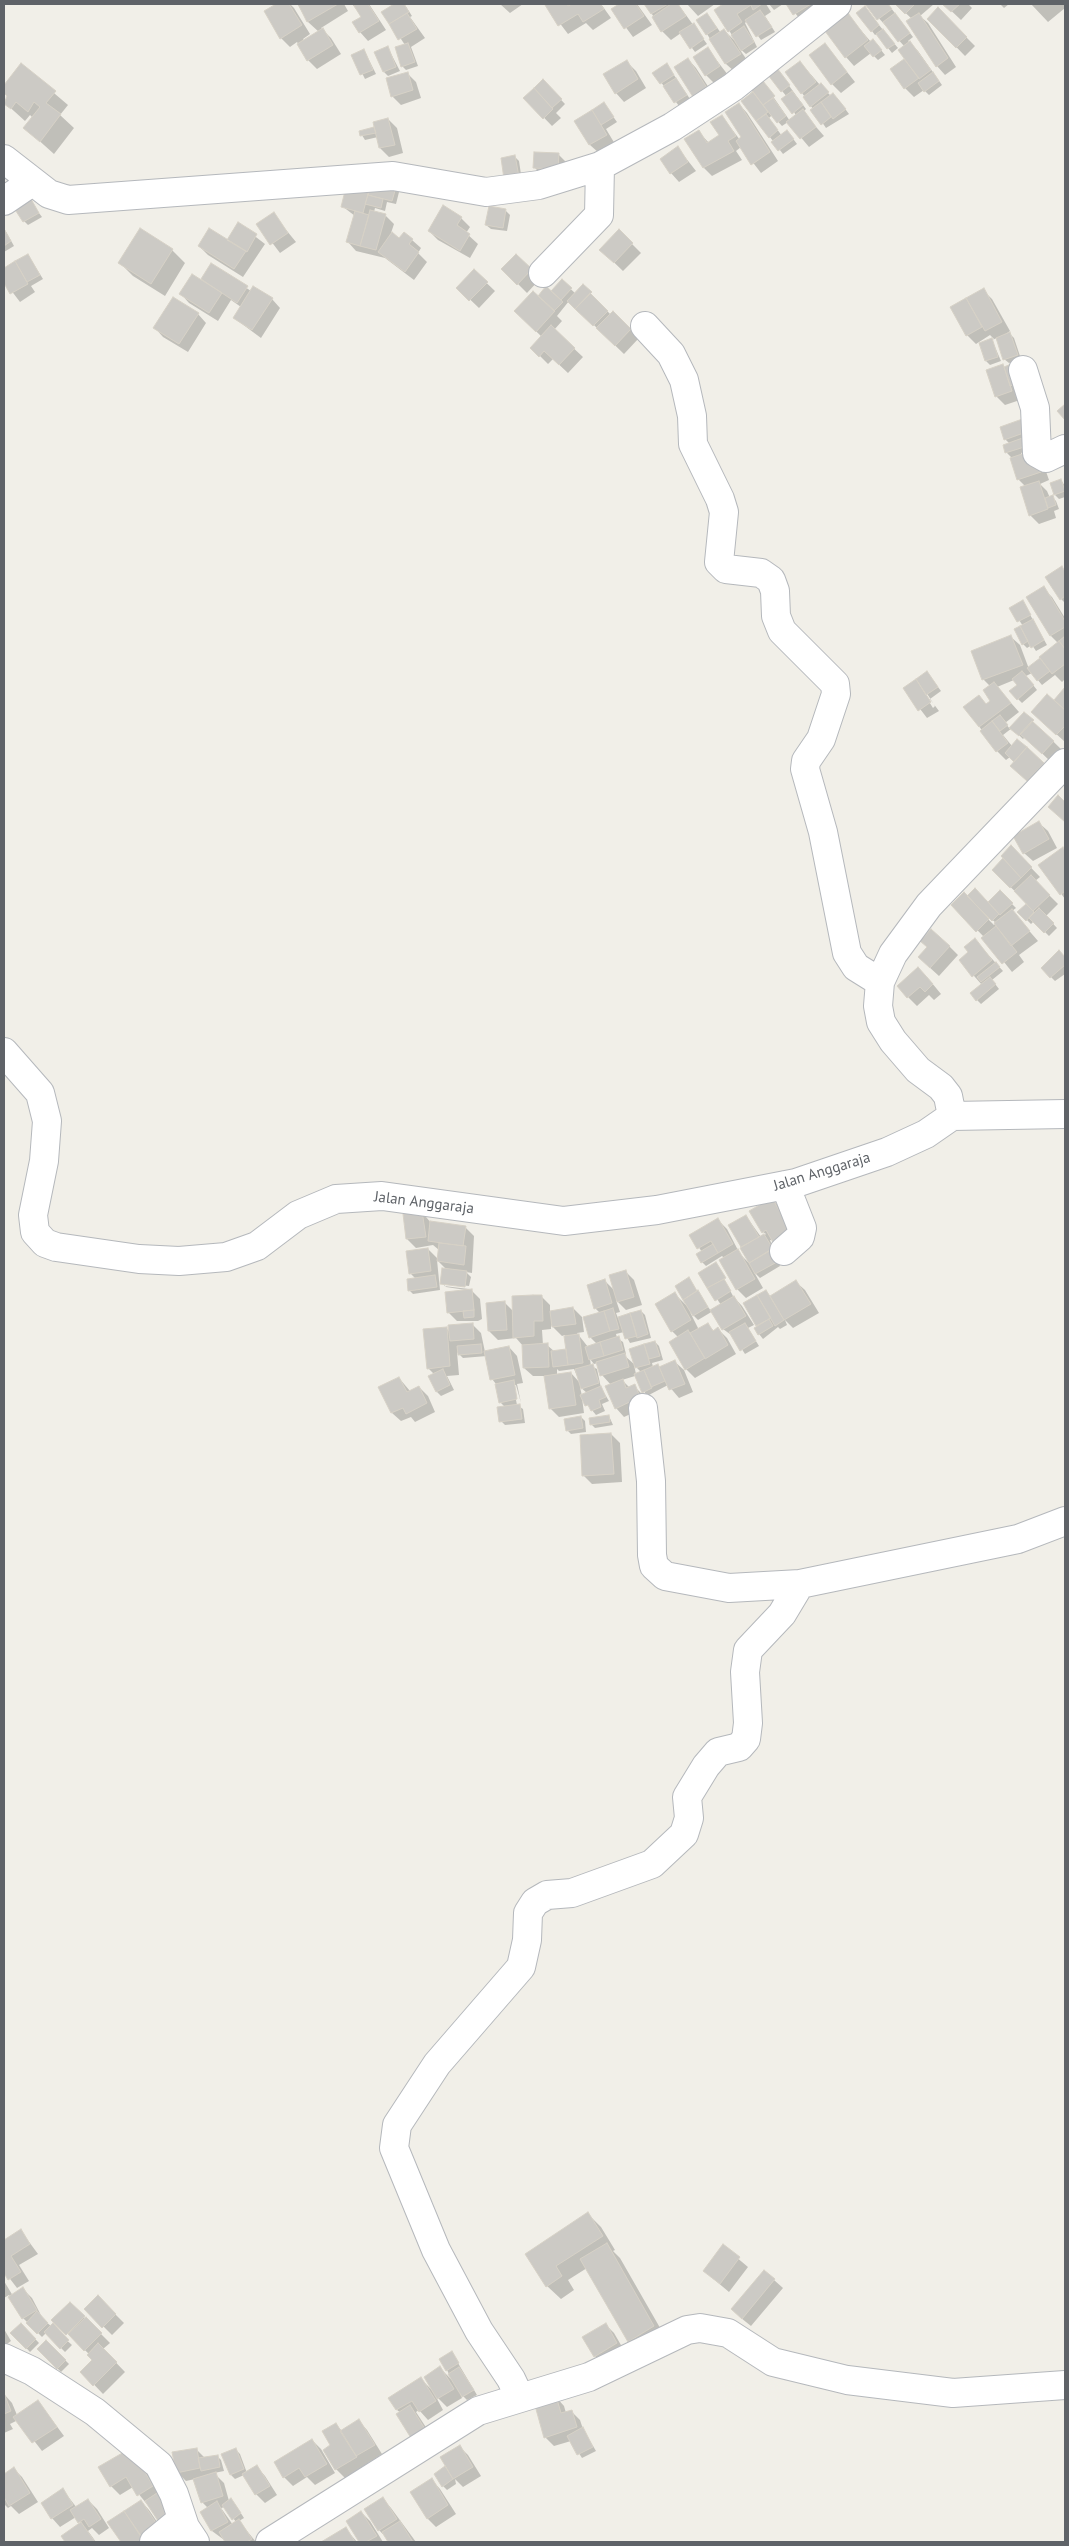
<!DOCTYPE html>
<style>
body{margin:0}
#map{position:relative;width:1069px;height:2546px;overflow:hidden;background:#f1efe8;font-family:"PT Sans",sans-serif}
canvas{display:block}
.frame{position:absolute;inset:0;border:5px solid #5f6368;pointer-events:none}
</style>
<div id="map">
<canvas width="1069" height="2546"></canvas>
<div class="frame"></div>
</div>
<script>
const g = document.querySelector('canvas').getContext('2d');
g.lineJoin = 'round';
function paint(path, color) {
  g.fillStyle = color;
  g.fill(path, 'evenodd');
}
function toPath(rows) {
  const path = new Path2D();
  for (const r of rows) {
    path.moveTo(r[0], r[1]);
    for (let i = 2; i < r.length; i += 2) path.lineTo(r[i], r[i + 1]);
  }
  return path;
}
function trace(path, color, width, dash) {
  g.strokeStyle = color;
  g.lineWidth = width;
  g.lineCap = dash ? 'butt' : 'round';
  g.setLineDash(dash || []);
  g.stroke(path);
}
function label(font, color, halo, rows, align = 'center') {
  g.font = font + ' "PT Sans",sans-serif';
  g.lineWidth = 4;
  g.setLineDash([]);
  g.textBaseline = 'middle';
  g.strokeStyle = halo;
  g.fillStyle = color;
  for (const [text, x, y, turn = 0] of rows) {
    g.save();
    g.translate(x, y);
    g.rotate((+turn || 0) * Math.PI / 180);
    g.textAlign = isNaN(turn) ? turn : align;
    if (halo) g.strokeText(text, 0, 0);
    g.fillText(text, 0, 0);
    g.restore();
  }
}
paint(toPath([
 [278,4,290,4,294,8,310,34,303,39,304,41,319,32,308,22,298,5,344,4,348,11,321,28,331,38,341,54,317,69,308,60,297,42,290,47,281,38,266,12],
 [352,4,369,4,386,30,368,41,360,32,362,17],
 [397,4,405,5,412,16,410,17,425,38,411,47,418,66,406,70,402,66,405,45,383,12],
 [500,4,523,4,510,13],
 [549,4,568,4,570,6,574,4,601,4,611,18,593,30,586,23,568,34,546,5],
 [622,4,637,4,652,25,633,37,613,10],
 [646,4,678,4,707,44,695,52,681,33,671,40,662,31],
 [687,4,715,4,698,16],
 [726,4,766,4,771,12,765,16,775,32,761,40,747,21,745,23,757,47,746,54,738,47,749,63,735,72,726,64,707,34,707,14,721,33,724,30,737,43,716,10],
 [769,4,783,4,774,10],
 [788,4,814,4,820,12,803,23],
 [866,4,888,4,913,37,908,41,918,51,942,85,929,95,924,90,914,97,905,88,891,70,906,59,904,46],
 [896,4,934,4,920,16,928,23,956,67,945,75,937,66,912,19],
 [944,4,968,4,972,8,961,20],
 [1000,4,1009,4,1004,8],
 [1031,4,1065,4,1065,8,1048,22],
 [865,8,898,48,892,53,877,34,875,35,872,31],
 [938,9,975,46,965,56,929,19],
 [848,15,871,42,877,45,885,55,878,60,871,53,854,66,846,57],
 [825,44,855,82,841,93,832,84],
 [388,48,400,71,388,76,384,72],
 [708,49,728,75,715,84,706,75],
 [364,50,376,74,365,79,353,55],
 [688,59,696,68,715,97,703,105],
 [627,62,636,71,646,88,624,102,616,93],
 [800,62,820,85,831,96,837,98,849,114,826,128,802,93],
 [21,65,68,105,60,115,74,128,54,154,25,128,33,118,30,115,25,121,4,102,8,97,4,92,4,87],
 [774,65,806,109,803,112,824,136,809,147,788,122,782,126,772,115,769,118,782,136,791,136,797,144,783,154,742,101,763,82,790,121,796,116,787,97,766,71],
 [670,69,690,99,679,106,654,73],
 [407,73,416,82,421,98,401,105,392,96],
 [543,81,565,104,556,113,561,118,552,126,525,98],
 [604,104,617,122,606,129,615,144,599,153,590,145,576,121],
 [739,104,747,113,778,161,761,173,741,147,736,151,742,160,712,176,704,168,698,131,709,143,720,136,722,116,740,140,743,138],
 [388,119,397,128,403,153,389,157,380,148,378,137,365,140,360,132,376,128],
 [678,148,696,171,679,182,671,173],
 [558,154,567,163,543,176,534,167],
 [515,157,519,161,522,181,505,178],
 [348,185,395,188,399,192,396,204,387,202,385,211,375,208,374,212,385,215,394,224,391,233,400,239,412,240,421,248,418,253,427,262,414,280,385,258,356,251,348,242,355,216,342,206],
 [30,201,42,217,28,225,24,221],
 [506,211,510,215,507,231,491,229,486,225],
 [273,214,296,242,280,253,258,224],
 [461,218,470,227,466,233,478,244,470,258,438,240,429,231],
 [239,224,265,244,243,277,208,255,199,246,228,242],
 [4,228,14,246,4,252],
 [619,231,641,253,623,271,601,250],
 [172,250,185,263,165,296,133,276,120,263],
 [28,255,43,279,31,286,35,292,20,302,4,281,4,269],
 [516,255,540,279,527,293,503,269],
 [212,265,251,291,272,299,280,308,261,338,234,318,241,307,231,300,218,321,189,303,181,294,201,281],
 [474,271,495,291,479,308,458,288],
 [562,281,576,294,583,286,611,315,613,313,639,338,624,354,569,301,557,316,562,321,554,330,583,357,568,373,553,359,548,364,532,348,542,337,515,311,538,297,551,293],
 [983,290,992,299,1010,331,1002,337,1010,334,1014,338,1021,359,1009,363,1004,359,997,338,992,340,1001,361,990,365,986,361,980,343,994,339,990,335,976,344,967,335,952,307],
 [198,314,206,323,188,352,163,337,155,328],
 [1016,364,1020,400,1005,405,996,396,1003,365,1005,368],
 [1028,419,1037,448,1021,453,1022,455,1042,460,1049,480,1040,484,1047,491,1050,498,1052,497,1056,501,1059,509,1054,511,1056,518,1039,524,1030,515,1026,487,1018,479,1012,458,1007,453,1004,446,1010,444,1005,439],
 [1061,480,1065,486,1065,497,1059,499,1055,495],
 [1061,568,1065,572,1065,603,1061,599],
 [1043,588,1052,597,1065,618,1065,679,1062,682,1055,675,1042,685,1032,673,1026,676,1037,690,1022,703,1018,699,1018,685,1014,680,997,687,1019,712,1005,723,1010,729,1024,713,1062,750,1051,762,1025,737,1023,739,1012,728,1003,735,1012,746,1043,764,1052,772,1037,789,1021,774,1015,762,1010,757,1006,760,997,751,965,707,979,697,987,705,992,701,990,686,984,680,973,651,1011,637,1020,645,1029,669,1058,643,1051,636,1027,598],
 [1023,602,1047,645,1036,651,1032,645,1027,648,1023,644,1023,626,1011,608],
 [927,672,941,691,930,699,939,711,927,718,904,688],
 [921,689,924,689,935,706,933,708],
 [1065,689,1065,742,1041,720],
 [1039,823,1048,831,1057,848,1033,861,1024,853],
 [1011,847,1040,877,1035,881,1058,904,1046,916,1057,928,1049,936,1034,921,1031,924,1019,912,1028,904,993,870,1005,858],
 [1062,849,1065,852,1065,899,1040,865],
 [1000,892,1016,908,1012,911,1038,941,1019,955,1024,962,1012,972,984,937,953,905,988,904],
 [988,916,996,923,994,925,987,918],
 [975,940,1003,971,992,980,999,989,981,1004,977,1000,982,985,960,960,970,953],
 [949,946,958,955,939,976,928,966,928,947],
 [1059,952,1065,958,1065,974,1055,981,1042,968],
 [927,977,941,994,934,1000,929,995,917,1006,908,997],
 [772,1199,780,1208,800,1242,770,1240,780,1266,760,1278,754,1272,763,1288,746,1298,737,1289,725,1259,722,1256,706,1266,702,1262,702,1252,691,1236,718,1220,727,1229,740,1254,749,1263,730,1226,746,1216,761,1237,766,1234,763,1232],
 [422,1212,431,1223,465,1227,474,1236,472,1273,466,1272,471,1277,469,1286,444,1283,444,1286,469,1289,469,1291,472,1291,480,1299,482,1319,478,1321,457,1321,448,1312,466,1290,446,1287,442,1283,447,1270,437,1260,440,1290,413,1294,409,1290,416,1279,411,1274,428,1249,438,1259,439,1250,433,1245,416,1248,407,1239],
 [716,1264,733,1296,742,1306,754,1325,748,1328,759,1346,745,1354,734,1337,723,1329,713,1311,698,1320,690,1312,699,1330,708,1325,714,1331,718,1329,727,1338,736,1354,695,1378,686,1369,678,1337,672,1331,675,1294,688,1307,688,1279,711,1311,721,1305,700,1273],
 [626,1272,634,1280,642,1305,626,1310,616,1300,620,1312,616,1313,618,1318,641,1311,645,1315,651,1338,630,1343,624,1332,616,1334,617,1338,623,1342,626,1354,624,1355,636,1366,631,1349,655,1342,659,1346,663,1360,652,1363,653,1367,660,1368,675,1362,684,1370,693,1392,679,1398,668,1385,647,1396,635,1376,622,1380,630,1388,634,1386,643,1395,648,1406,624,1417,616,1408,611,1385,602,1375,598,1363,594,1364,590,1359,591,1366,597,1369,601,1388,609,1401,602,1404,605,1411,596,1415,582,1398,584,1413,559,1417,550,1408,545,1376,533,1376,524,1368,523,1346,516,1338,498,1340,489,1331,505,1303,513,1311,541,1296,550,1305,550,1312,573,1308,582,1317,584,1332,577,1333,588,1347,597,1344,590,1337,600,1313,595,1308,605,1281,614,1290],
 [551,1325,562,1336,565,1335,567,1350,555,1352,547,1345,543,1345,542,1330,551,1329],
 [634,1365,641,1372,636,1374],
 [557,1369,559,1371,574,1369,580,1383,571,1373,557,1375],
 [580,1387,587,1393,582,1396],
 [796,1282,805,1290,819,1313,793,1328,785,1320,787,1325,780,1329,778,1327,763,1339,755,1329,758,1327,745,1304,766,1291,771,1297],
 [472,1324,481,1333,485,1352,509,1347,517,1356,523,1383,517,1384,521,1403,516,1385,513,1385,517,1405,523,1409,525,1423,505,1425,501,1421,505,1407,500,1402,496,1384,492,1379,487,1356,463,1358,457,1352,459,1375,447,1376,454,1390,441,1396,437,1392,434,1374,428,1368,447,1329,450,1332],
 [399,1378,410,1391,419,1387,428,1396,435,1412,415,1422,411,1417,401,1421,392,1413,380,1387],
 [609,1416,613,1425,595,1428,591,1424],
 [581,1417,585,1421,586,1432,571,1434,567,1430],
 [611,1434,620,1443,622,1482,592,1484,584,1476],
 [588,2214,601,2227,615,2250,613,2251,620,2258,667,2340,642,2354,629,2341,587,2268,568,2280,574,2290,561,2299,547,2286,527,2254],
 [21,2231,38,2254,19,2265,29,2281,17,2288,4,2271,4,2241],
 [723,2246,748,2267,729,2292,704,2271],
 [774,2280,783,2288,751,2326,741,2318],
 [4,2281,13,2296,23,2289,32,2298,43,2319,72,2345,65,2352,46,2333,42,2337,23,2318,9,2295,4,2298],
 [98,2297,124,2323,112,2335,86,2309],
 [70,2303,110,2343,103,2349,125,2372,103,2394,82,2372,94,2360,89,2354,53,2320],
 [21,2324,39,2343,30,2352,12,2333],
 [606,2325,614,2333,625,2352,604,2365,595,2356,584,2338],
 [4,2329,11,2341,4,2346],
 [46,2341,69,2364,61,2372,38,2349],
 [452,2353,477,2395,467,2400,460,2393,462,2398,447,2407,435,2395,443,2410,428,2420,419,2410,416,2412,433,2438,397,2410,421,2379,432,2390,440,2368,452,2380,447,2370],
 [4,2394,12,2403,17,2415,38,2401,64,2436,42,2451,18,2420,10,2424,13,2429,4,2433],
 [556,2397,564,2406,566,2413,571,2411,580,2420,583,2429,596,2451,582,2458,571,2441,554,2446,545,2437],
 [359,2421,367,2430,382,2454,345,2478,336,2469,332,2445,335,2424,342,2431],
 [312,2440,321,2449,335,2473,315,2485,307,2477,293,2486,284,2477],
 [459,2446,468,2455,481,2476,463,2487,455,2479,456,2484,447,2490,443,2486,445,2468,449,2472],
 [196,2449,205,2458,217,2456,221,2460,224,2471,214,2473,224,2483,229,2501,235,2504,244,2518,239,2521,256,2542,227,2542,212,2531,201,2512,208,2508,202,2502,195,2479,186,2481,177,2472],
 [225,2507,236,2522,233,2525,221,2508],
 [236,2450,240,2454,247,2473,257,2467,265,2476,277,2495,265,2503,256,2494,244,2475,235,2479,231,2475],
 [140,2458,188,2542,122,2542,109,2523,141,2501,149,2510,168,2538,172,2535,133,2487,120,2495,111,2486],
 [14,2469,22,2477,38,2502,19,2514,11,2506,8,2508,4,2504,4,2475],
 [432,2480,440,2489,456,2514,436,2527,427,2518],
 [63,2490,77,2508,88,2500,97,2509,109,2528,99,2535,92,2528,88,2531,96,2542,67,2542,63,2536,81,2524,76,2517,60,2527,52,2518],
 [383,2499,391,2508,416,2542,390,2542,379,2530],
 [361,2512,370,2521,383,2542,361,2542,347,2521],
 [345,2528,357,2542,323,2542]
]), '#0003');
const building = toPath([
 [276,4,289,4,302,25,280,39,264,11,276,4],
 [298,4,338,4,307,22,298,4],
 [353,4,368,4,379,21,359,33,352,22,361,17,353,4],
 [394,4,404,4,409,12,389,24,381,12,394,4],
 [546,4,567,4,568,6,572,4,600,4,604,9,583,22,578,14,558,26,545,5,546,4],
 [619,4,636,4,644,16,624,29,611,9,619,4],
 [644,4,668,4,651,14,644,4],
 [671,4,678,4,686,16,661,32,652,17,671,4],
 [723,4,762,4,753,10,751,5,737,14,742,22,728,32,714,10,723,4],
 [786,4,811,4,793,15,786,4],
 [865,4,888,4,892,9,877,20,865,4],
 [895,4,915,4,905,14,895,4],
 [942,4,960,4,951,12,942,4],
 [865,6,879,25,871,32,856,13,865,6],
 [938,7,967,37,956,48,927,19,938,7],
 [760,10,772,27,756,37,745,20,760,10],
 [407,13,417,29,398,40,389,24,407,13],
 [707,13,717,28,706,35,696,20,707,13],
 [848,13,868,40,845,58,825,31,848,13],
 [895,13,910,33,898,42,883,22,895,13],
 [919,13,948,58,936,67,906,21,919,13],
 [694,23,704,39,690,49,679,32,694,23],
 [744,26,754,42,741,51,731,35,744,26],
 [323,28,333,45,307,61,297,44,323,28],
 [724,29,741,54,725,64,709,39,724,29],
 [883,29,895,44,887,49,876,34,883,29],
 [873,39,882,50,873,57,864,46,873,39],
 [910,41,931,70,919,79,898,50,910,41],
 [408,43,415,62,401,67,395,47,408,43],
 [825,43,847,72,831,85,809,55,825,43],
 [388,46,396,67,383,72,374,52,388,46],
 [708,47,720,66,705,76,693,57,708,47],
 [364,49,373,70,360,75,351,55,364,49],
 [688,58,707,88,693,97,674,67,688,58],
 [904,59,919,78,904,89,890,69,904,59],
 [627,60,638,79,615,94,603,74,627,60],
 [800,61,816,82,801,94,785,72,800,61],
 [21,63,56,91,46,103,61,114,40,142,23,128,40,107,34,102,28,112,16,102,11,109,4,104,7,96,4,93,4,85,21,63],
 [667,63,674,75,660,84,652,73,667,63],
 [774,64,790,85,781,92,765,71,774,64],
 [408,72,413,90,391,97,386,78,408,72],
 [933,72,939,81,924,92,918,83,933,72],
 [676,78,687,95,674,103,663,86,676,78],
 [543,79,562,99,552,108,534,88,543,79],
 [763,81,775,96,763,105,751,89,763,81],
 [821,83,829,92,810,107,803,97,821,83],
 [534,88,553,109,543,119,523,98,534,88],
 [792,91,803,105,792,114,781,99,792,91],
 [753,92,768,112,756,121,741,101,753,92],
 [833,93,846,109,833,119,821,102,833,93],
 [773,98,786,116,777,123,763,105,773,98],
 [604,102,614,117,601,125,592,110,604,102],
 [821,102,831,117,821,125,810,110,821,102],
 [739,103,770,152,751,165,736,141,741,137,725,112,739,103],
 [803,109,816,127,800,139,786,122,803,109],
 [592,110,607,135,589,145,574,121,592,110],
 [766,114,778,130,769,138,756,121,766,114],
 [722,115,736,136,728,141,734,151,703,168,684,139,699,130,707,143,719,135,710,122,722,115],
 [388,118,395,145,379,148,373,122,388,118],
 [374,127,376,133,360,136,359,131,374,127],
 [787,130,794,139,778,151,771,142,787,130],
 [678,146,688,162,670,174,660,159,678,146],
 [534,152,559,153,558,169,533,168,534,152],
 [515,155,519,177,504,179,501,158,515,155],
 [372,180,396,187,392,201,368,195,372,180],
 [347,183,369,190,363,213,341,207,347,183],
 [368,195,383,199,381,208,365,204,368,195],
 [31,199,39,213,23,222,14,208,31,199],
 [443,205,462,217,457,225,470,234,460,251,428,231,443,205],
 [489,206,506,209,503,228,485,225,489,206],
 [370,210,386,214,376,250,360,246,370,210],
 [355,211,369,215,360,246,346,242,355,211],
 [274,212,288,233,270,245,256,224,274,212],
 [238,222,257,234,247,252,227,240,238,222],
 [140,228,173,249,151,284,118,263,140,228],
 [209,228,246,251,234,269,198,246,209,228],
 [4,229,11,241,4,246,4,229],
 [619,229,633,243,614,263,599,250,619,229],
 [392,232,399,238,404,232,413,239,409,244,419,252,405,272,378,252,392,232],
 [28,254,40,275,27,282,15,261,28,254],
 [516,254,532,269,517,285,501,269,516,254],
 [15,261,28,284,10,294,4,283,4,268,15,261],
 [211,263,248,286,237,303,201,279,211,263],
 [474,269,488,282,469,301,456,288,474,269],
 [192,274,222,293,209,313,179,294,192,274],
 [562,279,572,288,561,300,551,291,562,279],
 [583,284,592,292,575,309,567,301,583,284],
 [253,286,273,298,252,330,233,318,253,286],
 [546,286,563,302,554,311,538,296,546,286],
 [984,288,1002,322,985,331,966,298,984,288],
 [533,291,555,311,536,332,514,311,533,291],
 [590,293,608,311,593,326,575,309,590,293],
 [173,297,199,313,179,344,153,328,173,297],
 [966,298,982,327,966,336,950,307,966,298],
 [613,311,631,329,615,346,596,328,613,311],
 [551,325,575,348,559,365,544,351,539,357,530,348,551,325],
 [1010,332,1018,355,1003,360,996,338,1010,332],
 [992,338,998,357,985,361,979,343,992,338],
 [1016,362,1023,381,1010,386,1004,367,1016,362],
 [1003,364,1012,391,995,397,986,370,1003,364],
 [1065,404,1065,420,1057,411,1065,404],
 [1028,417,1032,430,1004,440,1000,427,1028,417],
 [1031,435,1034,444,1005,453,1003,445,1031,435],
 [1034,450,1041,472,1017,480,1010,458,1034,450],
 [1061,479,1065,491,1054,495,1050,483,1061,479],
 [1039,481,1048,509,1029,516,1020,487,1039,481],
 [1053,495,1056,505,1048,508,1045,498,1053,495],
 [1062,566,1065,572,1065,596,1060,600,1045,577,1062,566],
 [1044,586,1065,621,1065,627,1050,636,1026,597,1044,586],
 [1023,600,1031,615,1017,622,1009,608,1023,600],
 [1033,619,1044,640,1031,648,1020,626,1033,619],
 [1020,626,1028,641,1022,645,1014,629,1020,626],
 [1011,635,1023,665,982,680,971,651,1011,635],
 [1065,636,1065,649,1059,641,1065,636],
 [1059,641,1065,649,1065,664,1052,674,1039,657,1059,641],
 [1040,658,1050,671,1037,681,1027,668,1040,658],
 [927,671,938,687,926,695,916,679,927,671],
 [1022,671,1034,685,1017,700,1009,691,1017,685,1012,679,1022,671],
 [916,679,931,702,918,711,903,688,916,679],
 [994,682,1011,703,979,727,963,707,979,695,986,704,990,701,983,690,994,682],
 [1065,687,1065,710,1054,700,1065,687],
 [1047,694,1065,710,1065,726,1056,735,1031,712,1047,694],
 [1024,712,1034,720,1019,736,1009,728,1024,712],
 [1000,715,1008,725,1000,731,992,721,1000,715],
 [992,721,1008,743,996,752,980,731,992,721],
 [1032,721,1054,741,1042,754,1020,734,1032,721],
 [1017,739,1027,747,1014,762,1005,753,1017,739],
 [1027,747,1044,763,1027,781,1010,766,1027,747],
 [1058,795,1065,802,1065,822,1048,807,1058,795],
 [1039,821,1049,839,1023,854,1013,836,1039,821],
 [1011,845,1032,867,1021,878,1001,856,1011,845],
 [1063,847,1065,851,1065,891,1060,895,1038,865,1063,847],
 [1003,858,1021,878,1010,888,992,870,1003,858],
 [1031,875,1050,895,1033,911,1014,891,1031,875],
 [975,888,999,914,992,921,967,896,975,888],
 [1000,890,1013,903,1000,915,988,902,1000,890],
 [964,892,989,919,976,932,951,905,964,892],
 [1026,904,1034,912,1026,921,1017,912,1026,904],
 [1039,908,1054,923,1044,933,1029,918,1039,908],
 [1012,909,1030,931,1011,946,994,923,1012,909],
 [996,926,1017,952,1002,964,981,938,996,926],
 [931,929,950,946,930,968,918,957,927,947,920,941,931,929],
 [975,938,992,960,972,977,959,960,968,952,964,947,975,938],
 [1059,950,1065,957,1065,965,1050,978,1041,968,1059,950],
 [996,962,1000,967,981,982,977,977,996,962],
 [918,967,933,984,925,992,920,987,907,998,897,986,918,967],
 [990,977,996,984,976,1001,970,993,990,977],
 [772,1198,792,1233,774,1244,766,1230,762,1233,749,1211,772,1198],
 [422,1211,426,1237,406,1239,403,1214,422,1211],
 [746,1215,759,1237,741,1247,728,1225,746,1215],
 [718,1218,733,1244,718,1253,711,1241,697,1249,689,1235,718,1218],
 [430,1221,466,1226,463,1246,428,1241,430,1221],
 [764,1234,773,1249,749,1263,740,1248,764,1234],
 [439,1243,466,1246,464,1265,437,1261,439,1243],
 [713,1244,718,1253,701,1263,696,1254,713,1244],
 [428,1248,431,1271,409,1274,406,1251,428,1248],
 [738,1249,755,1279,736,1290,719,1260,738,1249],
 [770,1250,777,1262,755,1274,749,1263,770,1250],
 [716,1262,726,1278,707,1288,698,1273,716,1262],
 [442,1268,467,1271,465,1287,440,1284,442,1268],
 [626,1270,634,1297,617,1302,609,1275,626,1270],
 [435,1275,437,1287,408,1291,407,1279,435,1275],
 [689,1277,697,1291,683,1300,675,1286,689,1277],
 [605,1279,612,1303,594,1309,587,1285,605,1279],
 [724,1279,731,1291,715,1301,707,1288,724,1279],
 [796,1280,811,1304,784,1320,770,1296,796,1280],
 [472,1289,474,1310,447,1313,445,1292,472,1289],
 [698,1290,708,1307,693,1316,683,1300,698,1290],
 [766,1290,784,1320,775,1326,757,1295,766,1290],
 [675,1292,691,1320,671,1332,655,1304,675,1292],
 [533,1295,542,1295,543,1321,534,1321,534,1336,513,1338,512,1296,533,1295],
 [757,1295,771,1318,756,1326,743,1303,757,1295],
 [734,1296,746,1316,722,1330,710,1310,734,1296],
 [505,1301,507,1330,488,1331,486,1303,505,1301],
 [573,1307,576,1324,552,1327,550,1311,573,1307],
 [613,1308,619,1329,610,1331,604,1311,613,1308],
 [474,1310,474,1317,464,1318,463,1311,474,1310],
 [641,1310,648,1334,637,1338,630,1313,641,1310],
 [604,1311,610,1331,589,1338,583,1317,604,1311],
 [630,1313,637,1336,625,1339,618,1317,630,1313],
 [769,1319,773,1326,758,1335,754,1328,769,1319],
 [473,1323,474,1339,450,1341,448,1325,473,1323],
 [708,1323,713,1331,718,1327,728,1345,705,1359,690,1333,708,1323],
 [745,1323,756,1341,740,1351,729,1332,745,1323],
 [447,1327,450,1366,427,1369,423,1329,447,1327],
 [688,1330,705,1358,685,1370,669,1342,688,1330],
 [579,1334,583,1363,568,1365,564,1336,579,1334],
 [619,1336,623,1350,604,1356,600,1342,619,1336],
 [655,1341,660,1356,649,1359,644,1344,655,1341],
 [600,1342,604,1356,589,1360,585,1347,600,1342],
 [548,1343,549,1367,523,1368,522,1345,548,1343],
 [481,1344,482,1353,458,1355,457,1346,481,1344],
 [644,1344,650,1364,635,1368,629,1349,644,1344],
 [509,1346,515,1375,490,1380,484,1351,509,1346],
 [566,1349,568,1365,553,1367,551,1351,566,1349],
 [625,1353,629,1367,600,1376,596,1362,625,1353],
 [675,1360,685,1384,669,1390,659,1367,675,1360],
 [593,1364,599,1383,581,1389,575,1369,593,1364],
 [658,1364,665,1381,651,1387,644,1370,658,1364],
 [443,1369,450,1385,436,1392,428,1376,443,1369],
 [644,1370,652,1388,642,1393,634,1374,644,1370],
 [571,1372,576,1405,549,1409,544,1376,571,1372],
 [399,1377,407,1392,419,1386,427,1403,406,1414,403,1408,391,1413,378,1387,399,1377],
 [623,1379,626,1388,635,1384,640,1397,615,1409,605,1386,623,1379],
 [514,1380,517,1399,499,1403,495,1384,514,1380],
 [601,1386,606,1397,599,1400,601,1407,591,1411,588,1405,585,1406,580,1395,601,1386],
 [520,1404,522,1419,499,1422,497,1407,520,1404],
 [609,1415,610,1422,590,1425,589,1418,609,1415],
 [581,1416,583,1428,566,1431,564,1419,581,1416],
 [611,1433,614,1474,582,1476,580,1435,611,1433],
 [588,2212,603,2236,556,2266,562,2276,546,2287,525,2254,588,2212],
 [21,2229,30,2244,11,2256,21,2272,8,2280,4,2273,4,2240,21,2229],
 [607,2243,654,2326,628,2342,580,2259,607,2243],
 [723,2244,740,2257,720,2284,703,2271,723,2244],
 [764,2270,775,2279,742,2319,731,2309,764,2270],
 [23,2287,37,2310,22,2319,8,2297,23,2287],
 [98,2295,116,2314,102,2328,84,2309,98,2295],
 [70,2302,85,2316,66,2335,51,2320,70,2302],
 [37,2311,48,2323,37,2334,26,2323,37,2311],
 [86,2317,102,2333,84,2351,68,2334,86,2317],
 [21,2323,36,2339,26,2349,10,2333,21,2323],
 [53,2323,69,2340,60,2349,44,2332,53,2323],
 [606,2323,617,2343,594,2357,582,2337,606,2323],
 [46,2340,66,2360,57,2369,37,2349,46,2340],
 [98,2343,117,2362,93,2386,80,2372,92,2360,87,2355,98,2343],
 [452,2351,459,2363,446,2371,439,2359,452,2351],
 [440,2366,454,2389,437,2399,424,2377,440,2366],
 [459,2367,474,2390,462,2397,448,2374,459,2367],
 [421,2377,436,2401,419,2412,412,2401,396,2410,388,2398,421,2377],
 [4,2393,11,2411,4,2414,4,2393],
 [556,2396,561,2413,572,2410,577,2427,544,2438,534,2402,556,2396],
 [38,2400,57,2427,32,2443,13,2417,38,2400],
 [410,2405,425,2429,411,2438,396,2414,410,2405],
 [359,2419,375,2445,356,2456,340,2431,359,2419],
 [336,2423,357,2457,335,2470,323,2450,330,2445,322,2431,336,2423],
 [583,2427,593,2447,577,2455,567,2436,583,2427],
 [312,2439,327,2464,305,2477,299,2468,283,2478,274,2462,312,2439],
 [460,2445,473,2467,453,2479,440,2457,460,2445],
 [131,2448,153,2486,137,2496,126,2477,110,2487,98,2467,131,2448],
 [197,2448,200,2468,176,2473,172,2452,197,2448],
 [236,2448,244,2469,230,2475,221,2454,236,2448],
 [218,2455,220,2467,201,2471,198,2458,218,2455],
 [257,2465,270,2486,255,2495,242,2474,257,2465],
 [445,2466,453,2479,442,2487,434,2474,445,2466],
 [14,2467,30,2493,9,2506,4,2497,4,2474,14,2467],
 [216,2472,223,2496,201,2503,193,2479,216,2472],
 [432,2478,448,2505,427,2519,410,2492,432,2478],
 [63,2488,73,2505,51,2519,41,2503,63,2488],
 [160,2491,177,2517,162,2527,145,2501,160,2491],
 [383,2497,397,2519,378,2531,364,2509,383,2497],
 [231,2498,241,2513,232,2520,222,2505,231,2498],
 [88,2499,101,2519,89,2527,84,2519,78,2523,70,2510,88,2499],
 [141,2500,160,2529,144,2540,124,2511,141,2500],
 [217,2501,228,2522,211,2531,200,2512,217,2501],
 [124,2511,143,2540,140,2542,121,2542,107,2522,124,2511],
 [361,2511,377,2536,366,2542,359,2542,346,2521,361,2511],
 [239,2519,252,2539,247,2542,225,2542,219,2532,239,2519],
 [400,2521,413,2542,388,2542,382,2532,400,2521],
 [81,2522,95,2542,65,2542,61,2536,81,2522],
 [346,2527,355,2542,321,2542,346,2527]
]);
paint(building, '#cccac5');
trace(building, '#d6d1c6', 1);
const minor = toPath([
 [4,159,49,194,68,200,393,176,486,192,539,185,600,166,672,127,733,87,837,4],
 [4,201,32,182],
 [543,273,599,215,600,166],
 [645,326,671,354,684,380,692,416,693,444,720,499,724,512,719,562,726,569,761,573,771,580,775,591,776,616,782,631,835,684,836,694,821,739,806,761,805,769,823,832,847,953,856,967,880,982],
 [1023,370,1035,408,1037,453,1046,458,1065,449],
 [4,1052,40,1093,47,1121,44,1161,33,1215,35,1232,45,1243,56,1247,139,1259,179,1261,226,1257,257,1246,298,1215,336,1199,382,1196,564,1221,657,1210,796,1183,887,1152,926,1134,952,1116],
 [952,1116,948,1096,941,1087,918,1070,893,1041,881,1022,878,1006,880,982,893,954,929,905,1065,763],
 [952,1116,1065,1114],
 [784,1251,800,1237,802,1228,785,1185],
 [643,1408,651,1481,652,1555,654,1566,665,1576,729,1588,800,1584,1018,1539,1065,1521],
 [4,2358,32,2371,95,2412,159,2465,174,2494,185,2527,195,2542],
 [520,2398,511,2379,479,2331,436,2250,394,2148,397,2125,437,2064,521,1967,527,1940,528,1913,535,1902,547,1895,572,1893,652,1864,684,1834,689,1818,687,1797,706,1766,718,1752,739,1747,746,1739,748,1723,745,1672,748,1650,782,1614,800,1584],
 [154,2542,182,2519],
 [270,2542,478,2411,589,2377,687,2330,700,2328,728,2333,773,2362,847,2380,953,2393,1065,2385]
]);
trace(minor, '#b5b8bc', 30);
trace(minor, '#fff', 28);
label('15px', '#5f6368', '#fff', [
 ["Jalan Anggaraja",822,1172,-17],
 ["Jalan Anggaraja",424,1203,7]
]);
</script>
